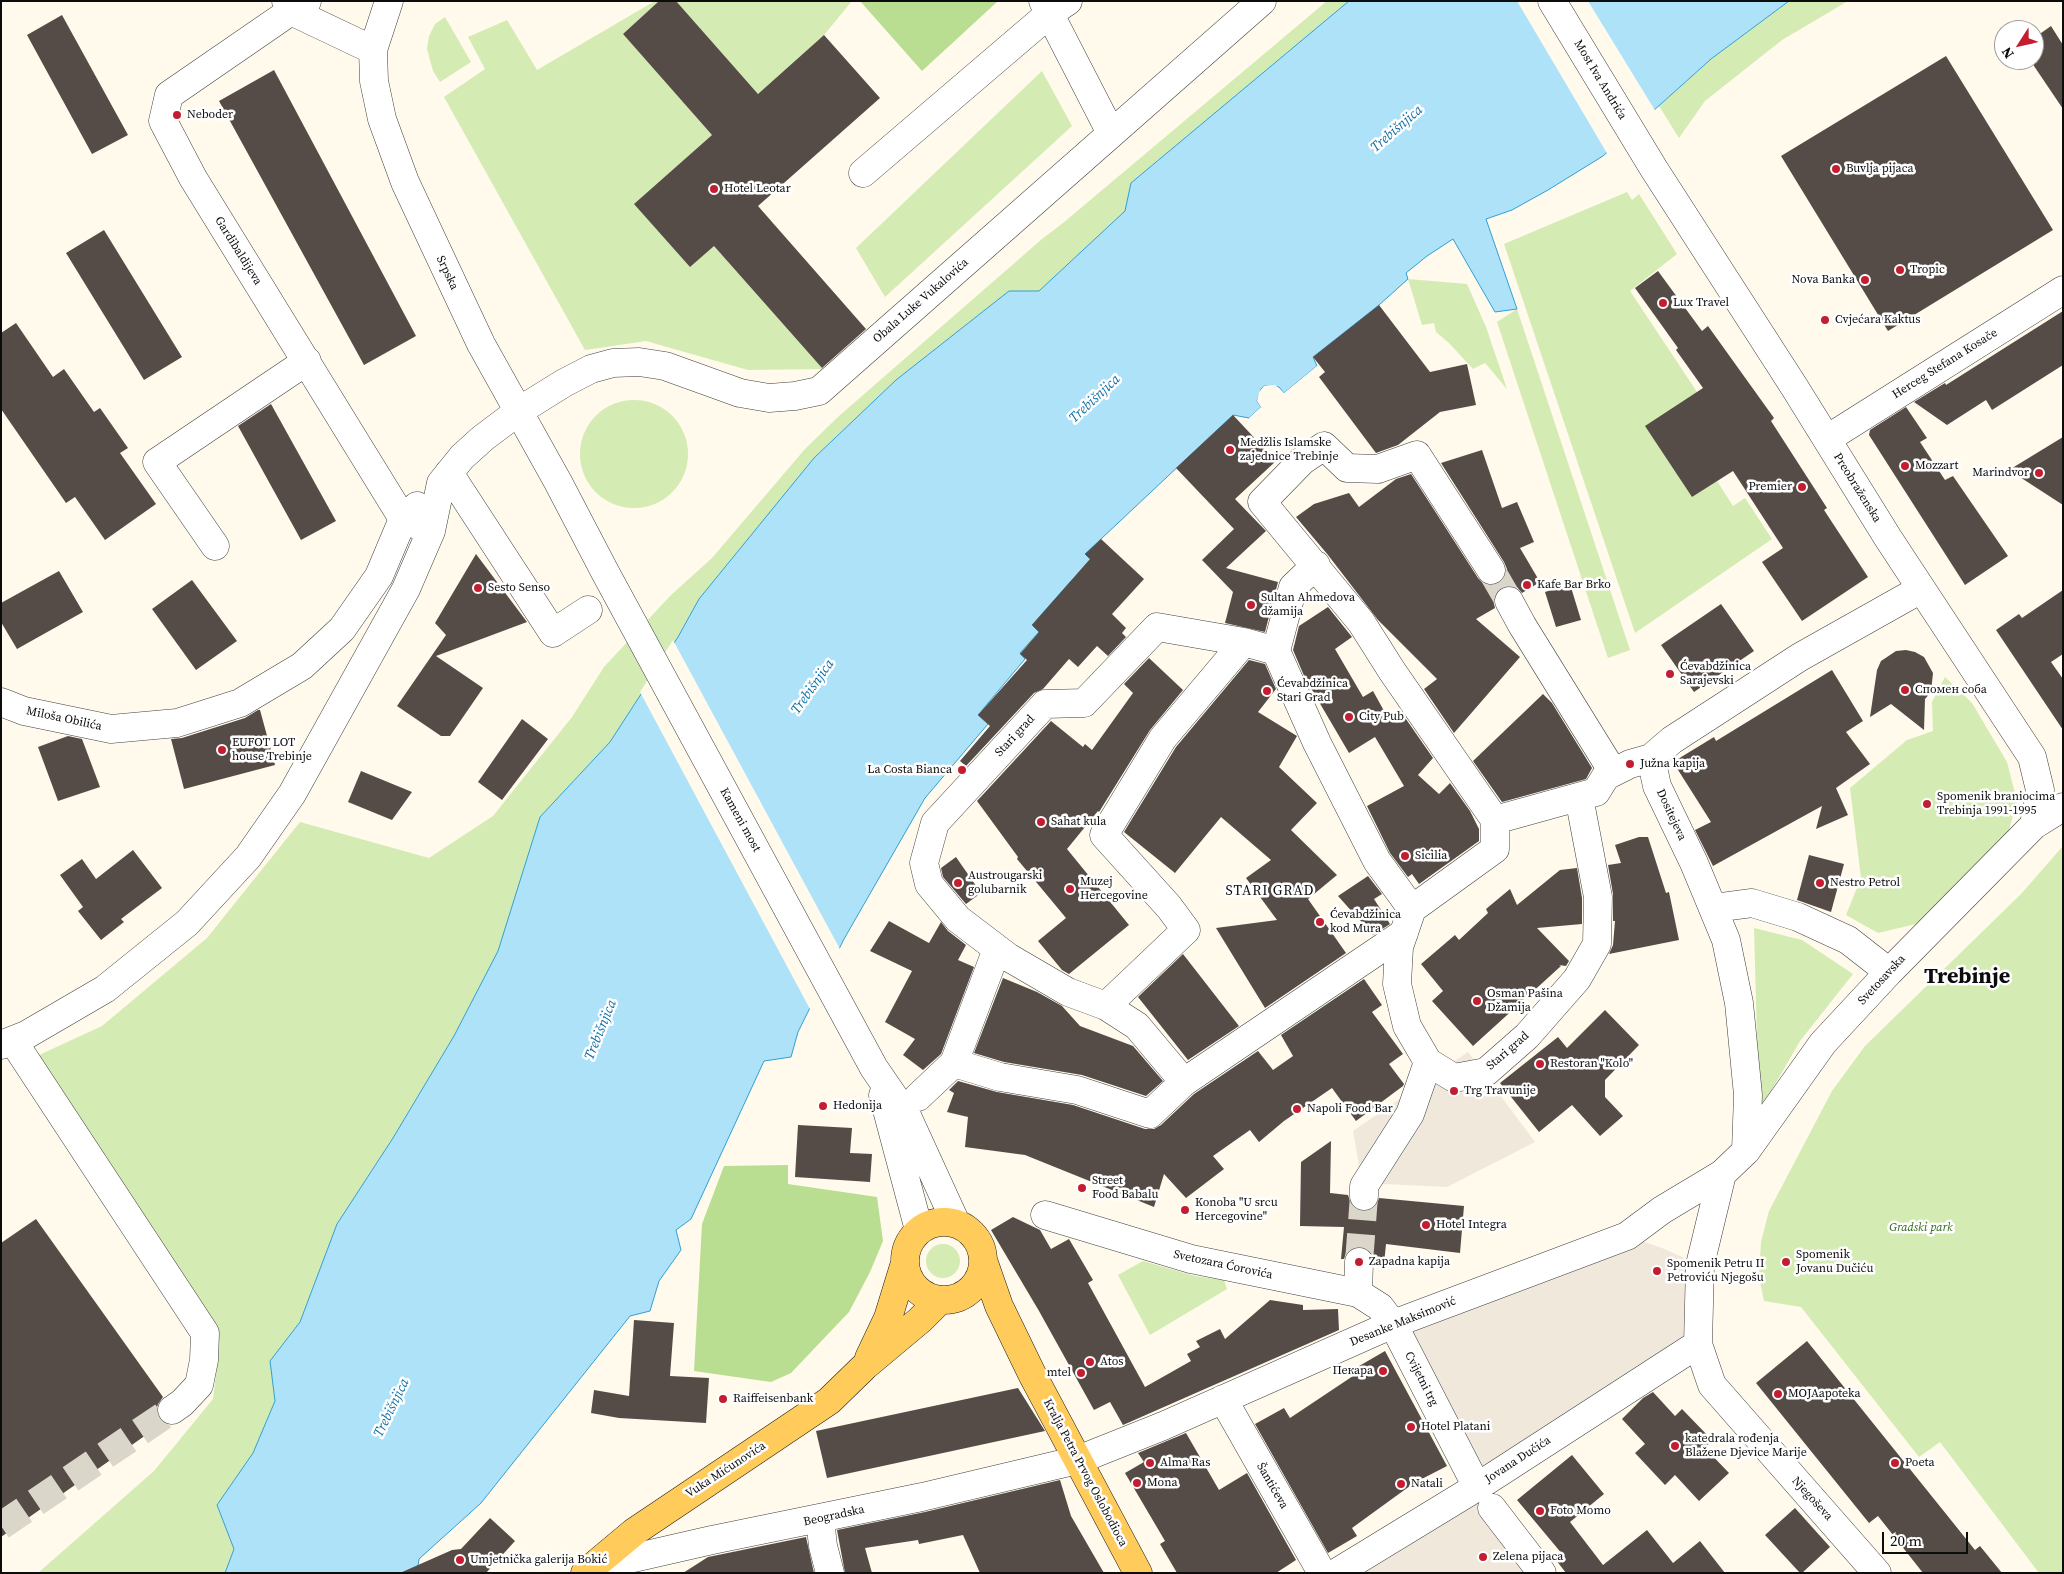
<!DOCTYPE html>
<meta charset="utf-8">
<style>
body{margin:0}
#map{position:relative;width:2064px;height:1574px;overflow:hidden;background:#fffaeb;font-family:"Source Serif 4",serif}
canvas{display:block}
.frame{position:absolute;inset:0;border:2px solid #0c0c0c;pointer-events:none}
.north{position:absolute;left:1994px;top:20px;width:50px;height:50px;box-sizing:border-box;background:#fff;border:1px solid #9e9e9e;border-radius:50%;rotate:235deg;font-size:14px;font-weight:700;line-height:20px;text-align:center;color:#0c0c0c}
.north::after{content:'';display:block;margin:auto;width:18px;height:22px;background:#c31d31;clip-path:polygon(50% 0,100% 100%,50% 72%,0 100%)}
.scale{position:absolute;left:1882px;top:1532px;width:86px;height:22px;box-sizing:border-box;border:2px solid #0c0c0c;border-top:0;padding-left:6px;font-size:15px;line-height:18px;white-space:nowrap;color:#0c0c0c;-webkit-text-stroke:4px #fff;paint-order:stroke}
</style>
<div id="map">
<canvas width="2064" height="1574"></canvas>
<div class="frame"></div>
<div class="north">N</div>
<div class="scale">20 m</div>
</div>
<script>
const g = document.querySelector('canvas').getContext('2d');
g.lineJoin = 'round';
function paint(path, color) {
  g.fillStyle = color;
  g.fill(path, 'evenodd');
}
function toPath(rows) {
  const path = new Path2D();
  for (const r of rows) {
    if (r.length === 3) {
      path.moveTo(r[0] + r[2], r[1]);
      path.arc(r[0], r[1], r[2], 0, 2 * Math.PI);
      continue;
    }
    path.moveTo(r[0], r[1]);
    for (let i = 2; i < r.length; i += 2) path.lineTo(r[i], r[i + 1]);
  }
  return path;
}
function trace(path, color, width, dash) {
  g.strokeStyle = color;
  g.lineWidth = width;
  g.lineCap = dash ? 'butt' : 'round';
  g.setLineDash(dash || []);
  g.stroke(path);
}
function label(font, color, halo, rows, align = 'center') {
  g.font = font + ' "Source Serif 4",serif';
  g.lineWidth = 5;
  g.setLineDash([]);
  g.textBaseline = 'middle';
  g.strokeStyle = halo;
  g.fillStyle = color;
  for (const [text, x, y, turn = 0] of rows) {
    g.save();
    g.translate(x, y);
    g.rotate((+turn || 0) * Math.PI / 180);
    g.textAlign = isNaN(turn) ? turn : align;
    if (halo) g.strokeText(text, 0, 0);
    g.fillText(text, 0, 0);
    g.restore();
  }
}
paint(toPath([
 [655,1,659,1,623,34,712,135,634,204,714,246,823,369,748,370,646,341,585,350,444,97,485,69,468,37,507,20,537,70],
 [676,1,852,1,824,35,758,94],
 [1327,1,1349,1,1131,183,1126,211,1039,291,1009,291,896,380,814,458,699,599,678,637,610,742,540,817,498,951,454,1036,393,1138,337,1224,300,1322,270,1361,275,1401,253,1453,217,1505,234,1549,225,1573,38,1573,154,1471,213,1399,218,1358,24,1062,102,1026,207,938,300,822,429,858,493,816,572,717,604,667,670,596,712,558,805,449,839,416,1042,239,1063,223],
 [1789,1,1848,1,1782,40,1705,101,1679,138,1659,106,1711,59],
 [445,17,471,62,440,82,433,71,427,49,429,36,435,24],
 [1042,71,1072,126,885,297,856,248],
 [1627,192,1632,200,1639,194,1677,254,1630,291,1697,392,1646,426,1692,497,1717,481,1733,506,1745,498,1772,539,1635,633,1504,244],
 [1408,279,1467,284,1486,327,1507,389,1485,363,1473,369,1449,343,1436,332,1434,323,1422,325],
 [1517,309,1630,650,1608,658,1497,322],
 [634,454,54],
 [1945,677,1972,703,2007,762,2017,801,2008,834,1920,923,1878,933,1846,915,1861,878,1850,788,1907,740,1933,731,1932,702],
 [2063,846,2063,1573,2039,1573,1940,1442,1919,1457,1801,1307,1764,1301,1759,1277,1761,1242,1769,1211,1832,1091,1865,1046,2021,894],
 [1754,928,1802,940,1853,974,1800,1041,1759,1112],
 [943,1261,17],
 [1143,1261,1195,1276,1224,1280,1227,1289,1150,1335,1118,1275]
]), '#d4ebb3');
paint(toPath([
 [860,1,998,1,922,71],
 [788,1165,788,1184,877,1197,883,1241,870,1272,849,1312,791,1373,771,1382,694,1371,702,1224,724,1166]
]), '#b9dd91');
paint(toPath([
 [1468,1052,1535,1142,1447,1187,1362,1183,1353,1131],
 [1627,1236,1662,1248,1700,1265,1698,1344,1477,1487,1542,1573,1336,1573,1477,1487,1393,1324]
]), '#efe8db');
const water = toPath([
 [1349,1,1789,1,1711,59,1603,156,1548,190,1512,210,1486,219,1517,309,1495,312,1453,239,1427,256,1406,273,1408,279,1379,305,1313,357,1317,366,1284,393,1279,387,1264,386,1261,389,1257,401,1261,407,1249,418,1233,415,1085,554,1098,567,1072,580,1032,625,1039,632,1020,653,1025,659,978,715,988,724,925,798,844,939,798,1032,791,1057,764,1061,691,1219,676,1230,681,1250,659,1281,650,1311,630,1316,481,1503,419,1559,417,1573,225,1573,234,1549,217,1505,253,1453,275,1401,270,1361,300,1322,337,1224,393,1138,454,1036,498,951,540,817,610,742,678,637,699,599,814,458,896,380,1009,291,1039,291,1125,211,1131,183,1349,1]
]);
paint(water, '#ade2f9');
trace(water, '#309fd4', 1);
paint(toPath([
 [1517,1,1588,1,1656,112,1608,155],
 [1317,366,1318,368,1285,396,1274,387,1266,389,1261,393,1260,400,1263,408,1251,420,1249,418,1261,407,1257,401,1259,392,1264,386,1275,385,1284,393],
 [673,640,841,951,811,1011,640,692]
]), '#fffaeb');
paint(toPath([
 [659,1,676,1,758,94,824,35,880,98,758,206,866,329,822,368,714,246,690,267,634,204,712,135,623,34],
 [62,15,128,135,92,154,27,35],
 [2051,26,2063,45,2063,109,2034,66,2034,38],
 [1946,56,2053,230,1888,331,1781,156],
 [274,70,416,336,364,365,219,101],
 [104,230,182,357,144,380,66,253],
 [1658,271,1702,331,1708,326,1774,418,1771,421,1827,508,1824,510,1868,577,1802,621,1762,562,1783,548,1733,471,1692,497,1645,426,1703,388,1676,350,1678,348,1635,288],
 [1379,305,1430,372,1467,364,1476,405,1440,412,1398,445,1376,453,1319,377,1325,372,1313,357],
 [2063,311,2063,365,1992,410,1986,400,1947,425,1914,402,1945,383,1946,385],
 [16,323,53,377,64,369,94,412,100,408,128,448,120,453,156,504,105,540,75,497,66,503,1,409,1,333],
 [271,404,336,521,301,540,238,426],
 [1906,407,1927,438,1920,442,1945,480,1953,476,2008,556,1965,585,1869,435,1870,430],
 [1233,415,1276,461,1235,499,1266,531,1226,568,1278,582,1265,632,1225,623,1233,592,1202,560,1234,529,1176,468],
 [2063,437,2063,505,2009,470],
 [1482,450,1502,508,1517,502,1534,542,1520,548,1540,582,1522,593,1517,587,1510,585,1501,588,1496,592,1493,600,1495,608,1476,619,1520,657,1454,733,1424,689,1437,679,1378,620,1328,555,1296,517,1314,504,1349,493,1359,507,1396,479,1411,474,1478,578,1484,584,1492,586,1499,583,1505,577,1507,569,1504,562,1441,463],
 [1101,539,1144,579,1112,614,1126,628,1122,633,1126,637,1108,656,1097,646,1078,667,1069,659,1043,689,1034,693,966,766,960,761,990,726,978,715,1027,660,1020,654,1039,632,1032,625,1090,559,1085,554],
 [476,554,527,622,436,656,483,688,450,736,441,736,397,706,446,635,435,623],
 [59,571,83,612,17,649,1,622,1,603],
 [192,580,237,641,196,670,152,609],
 [1570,584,1581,620,1556,627,1545,592],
 [2063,590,2063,654,2051,662,2063,679,2063,730,1996,630,2019,614,2022,618],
 [1721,604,1754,651,1694,692,1661,645],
 [1328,607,1352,637,1335,649,1363,697,1373,691,1388,718,1399,709,1433,758,1418,775,1439,794,1450,783,1470,811,1479,829,1479,841,1419,884,1412,874,1408,877,1390,853,1367,806,1404,786,1375,737,1349,753,1305,678,1293,650,1299,626],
 [1906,650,1915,652,1924,657,1933,673,1931,692,1925,699,1924,730,1891,704,1870,717,1877,670,1881,661,1896,651],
 [1149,658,1183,690,1150,730,1099,812,1098,811,1067,849,1129,925,1069,974,1062,970,1038,941,1066,918,1017,859,1018,857,977,801,1051,721,1083,747,1085,744,1092,750,1133,693,1124,684],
 [1249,660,1265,664,1276,689,1258,712,1297,736,1279,767,1317,803,1291,830,1337,875,1308,899,1346,953,1265,1008,1216,928,1277,920,1246,878,1271,860,1221,817,1175,873,1124,832,1176,747],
 [1832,670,1863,721,1846,732,1870,764,1836,788,1848,815,1816,829,1822,806,1713,866,1695,830,1711,822,1673,762,1714,737,1716,741],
 [1543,694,1552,703,1592,768,1586,779,1502,802,1473,761],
 [258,710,260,710,275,765,184,789,171,739,182,738,245,718],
 [522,719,548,739,502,800,478,782],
 [68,736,82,739,100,787,58,801,38,747],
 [361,771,412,792,392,820,348,802],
 [1639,837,1648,837,1666,893,1669,892,1679,940,1609,954,1613,945,1615,921,1613,921,1613,894,1608,865,1621,863,1615,845],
 [133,850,162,888,121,919,124,922,101,940,78,911,83,907,60,875,82,859,96,879],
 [1809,855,1844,864,1831,912,1797,900],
 [956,857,981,893,966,904,943,877,941,868],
 [1577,868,1582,898,1582,924,1537,928,1569,961,1566,966,1559,965,1561,966,1473,1046,1432,1001,1443,991,1421,964,1455,935,1459,940,1488,913,1486,909,1510,889,1517,905,1560,870],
 [1368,876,1382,894,1374,899,1390,924,1373,935,1338,896],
 [889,921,929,943,941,922,948,931,966,945,958,960,974,967,941,1054,923,1070,903,1055,915,1039,885,1022,912,971,870,951],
 [1183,954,1239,1026,1188,1060,1138,997],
 [1003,978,1037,992,1062,1006,1080,1026,1133,1046,1163,1081,1146,1096,1082,1075,1004,1062,974,1053],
 [1364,979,1382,1005,1372,1012,1403,1054,1389,1064,1404,1084,1403,1086,1356,1121,1332,1088,1284,1121,1259,1142,1250,1130,1213,1156,1224,1169,1186,1198,1164,1174,1154,1207,1025,1155,965,1147,968,1117,947,1112,954,1093,949,1090,958,1081,997,1092,1073,1105,1145,1129,1154,1129,1161,1125,1194,1094,1258,1051,1273,1070,1293,1056,1281,1035],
 [1605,1010,1639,1045,1605,1080,1605,1097,1623,1116,1600,1136,1572,1105,1539,1132,1500,1083,1558,1037,1567,1048],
 [798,1125,852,1128,850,1153,872,1154,870,1182,795,1177],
 [1331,1141,1330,1193,1348,1195,1351,1204,1357,1210,1364,1212,1372,1209,1377,1204,1379,1198,1464,1206,1460,1253,1386,1244,1384,1264,1375,1263,1372,1254,1367,1249,1360,1246,1351,1249,1346,1253,1344,1259,1341,1259,1344,1227,1300,1226,1301,1162],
 [1013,1217,1040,1230,1051,1249,1069,1239,1093,1280,1088,1283,1145,1387,1191,1361,1187,1354,1200,1347,1196,1341,1220,1329,1225,1339,1270,1300,1303,1305,1303,1310,1338,1309,1339,1330,1123,1425,1110,1402,1094,1410,1039,1311,991,1230],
 [36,1219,163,1397,158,1404,156,1411,159,1419,163,1423,1,1537,1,1243],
 [634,1320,674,1323,670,1376,709,1378,706,1423,619,1418,591,1413,594,1390,629,1396],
 [1807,1341,1975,1550,1980,1546,2002,1573,1923,1573,1878,1516,1869,1523,1756,1383],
 [1385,1351,1447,1466,1414,1483,1352,1528,1357,1536,1328,1553,1255,1424,1284,1408,1290,1418,1356,1374,1354,1369],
 [1018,1388,1045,1431,827,1478,816,1431],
 [1653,1392,1675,1416,1682,1409,1712,1440,1705,1448,1729,1473,1699,1501,1675,1475,1665,1485,1635,1453,1645,1444,1622,1419,1643,1398],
 [1186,1433,1219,1490,1247,1473,1296,1560,1276,1573,1177,1573,1160,1544,1165,1541,1125,1473,1144,1462,1138,1453],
 [1572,1455,1604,1494,1570,1522,1603,1565,1647,1530,1673,1563,1700,1541,1725,1573,1566,1573,1556,1560,1563,1555,1517,1500],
 [1060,1480,1071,1516,1104,1573,980,1573,963,1535,919,1544,918,1540,865,1548,872,1573,845,1573,837,1530,925,1512],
 [1795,1508,1830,1547,1802,1573,1800,1573,1765,1535],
 [490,1518,515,1541,486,1573,400,1573,452,1550,461,1549],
 [806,1537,814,1573,683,1573,708,1557]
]), '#554c48');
trace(toPath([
 [1491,570,1509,601],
 [1359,1262,1364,1196],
 [1,1526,172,1410]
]), '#dbd6ca', 28, [28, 14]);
const minor = toPath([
 [286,1,291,11,373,50],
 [307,1,291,11,169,95,163,121,193,178,403,519,431,531],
 [389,1,373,50,374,81,382,119,405,182,435,246,481,344,558,482,605,572,874,1068,907,1116,956,1223],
 [1043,1,1111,133],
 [1552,1,1654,169,1795,388,1888,538,2032,757,2040,790,2034,825],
 [863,173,1049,14,1068,1],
 [1827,439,2063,290],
 [449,473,553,633,588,610],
 [215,546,157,462,307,361],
 [1316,565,1293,587,1276,651,1317,743,1377,861,1412,909],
 [1491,570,1417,455,1378,469,1347,468,1324,446,1302,461,1262,502,1361,622,1392,671,1495,820],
 [1509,601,1522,625,1613,772],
 [1244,642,1157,627,1084,703,1045,704,935,823,924,863,929,884,958,919,1008,957,1068,992,1106,1006,1137,1026,1184,1082,1404,933],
 [1,702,24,711,111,729,177,723,240,703,302,666,342,629,379,576,403,519,417,506],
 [1579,797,1598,897,1597,944,1577,979,1527,1036,1486,1072,1454,1078,1428,1062,1407,1026,1397,984,1399,947,1412,909,1495,849,1495,820,1596,792,1606,776,1630,764,1651,758],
 [1714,908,1752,903,1798,917,1848,940,1889,972],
 [1106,1006,1186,930,1169,907,1104,835,1163,738,1244,642,1276,651],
 [13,1041,205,1333,204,1360,199,1385,182,1403,172,1410],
 [1,1045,26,1035,105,989,187,923,248,857,292,794,406,589,431,531,441,483,462,457,483,438,519,411,564,383,591,369,613,363,639,362,665,366,740,393,769,398,795,396,819,391,1262,1],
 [954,1063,997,949],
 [883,1095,919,1230],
 [918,1097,954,1063,1000,1077,1077,1090,1150,1114,1184,1082],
 [1746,1151,1748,1095,1739,1003,1726,940,1694,863,1657,786,1651,758,1672,740,1800,657,1921,589],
 [1722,1174,1700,1265,1698,1344,1712,1385,1877,1573],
 [1364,1196,1364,1186,1410,1114,1428,1062],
 [1045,1215,1191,1259,1358,1293,1380,1307,1393,1324,1477,1487],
 [1358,1293,1359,1262],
 [1223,1399,1322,1573],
 [1492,1508,1542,1573],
 [820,1519,823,1546,830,1573],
 [590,1568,712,1540,922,1497,1078,1460,1163,1426,1393,1324,1627,1236,1662,1210,1722,1174,1746,1151,1823,1043,1889,972,2034,825,2063,807],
 [1336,1573,1477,1487,1698,1344]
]);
const major = toPath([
 [944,1261,39],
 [984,1263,999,1306,1032,1374,1138,1573],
 [869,1358,888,1318,904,1266],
 [585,1573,634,1532,829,1401,865,1366,920,1320,940,1300]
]);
trace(minor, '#3f3f3f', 29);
trace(major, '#1d1d1d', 29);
trace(minor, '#fff', 28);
trace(major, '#ffcb5b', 28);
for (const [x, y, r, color] of [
 [177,115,5,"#c31d31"],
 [1836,169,5,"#c31d31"],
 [714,189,5,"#c31d31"],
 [1900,270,5,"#c31d31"],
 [1865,280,5,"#c31d31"],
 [1663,303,5,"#c31d31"],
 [1825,320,5,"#c31d31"],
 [1230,450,5,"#c31d31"],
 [1905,466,5,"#c31d31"],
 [2039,473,5,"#c31d31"],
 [1802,487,5,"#c31d31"],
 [1527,585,5,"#c31d31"],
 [478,588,5,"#c31d31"],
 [1251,605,5,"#c31d31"],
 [1670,674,5,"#c31d31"],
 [1905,690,5,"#c31d31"],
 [1267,691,5,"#c31d31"],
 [1349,717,5,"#c31d31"],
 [222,750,5,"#c31d31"],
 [1630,764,5,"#c31d31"],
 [962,770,5,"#c31d31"],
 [1927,804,5,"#c31d31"],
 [1041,822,5,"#c31d31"],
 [1405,856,5,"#c31d31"],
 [958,883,5,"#c31d31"],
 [1820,883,5,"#c31d31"],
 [1070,889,5,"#c31d31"],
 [1320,922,5,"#c31d31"],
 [1477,1001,5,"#c31d31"],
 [1540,1064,5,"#c31d31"],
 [1454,1091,5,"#c31d31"],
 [823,1106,5,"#c31d31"],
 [1297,1109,5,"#c31d31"],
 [1082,1188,5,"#c31d31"],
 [1185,1210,5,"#c31d31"],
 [1426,1225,5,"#c31d31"],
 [1359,1262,5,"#c31d31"],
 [1786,1262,5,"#c31d31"],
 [1657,1271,5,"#c31d31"],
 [1090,1362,5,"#c31d31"],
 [1383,1371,5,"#c31d31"],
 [1081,1373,5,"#c31d31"],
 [1778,1394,5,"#c31d31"],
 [723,1399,5,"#c31d31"],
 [1411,1427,5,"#c31d31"],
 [1675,1446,5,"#c31d31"],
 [1150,1463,5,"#c31d31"],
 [1895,1463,5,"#c31d31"],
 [1137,1483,5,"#c31d31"],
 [1401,1484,5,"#c31d31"],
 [1540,1511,5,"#c31d31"],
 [1483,1557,5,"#c31d31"],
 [460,1560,5,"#c31d31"]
]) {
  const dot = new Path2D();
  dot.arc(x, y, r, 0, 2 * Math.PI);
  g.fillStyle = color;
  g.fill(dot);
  trace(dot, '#fff', 2);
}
label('12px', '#0c0c0c', '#fff', [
 ["Most Iva Andrića",1600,80,59],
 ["Gardibaldijeva",238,251,58],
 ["Srpska",447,273,65],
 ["Obala Luke Vukalovića",921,301,-41],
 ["Herceg Stefana Kosače",1945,364,-32],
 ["Preobraženska",1857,488,58],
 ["Miloša Obilića",64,719,12],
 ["Stari grad",1015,736,-47],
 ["Dositejeva",1671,815,65],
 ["Kameni most",740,820,61],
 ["Svetosavska",1882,980,-47],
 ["Stari grad",1508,1051,-41],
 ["Svetozara Ćorovića",1223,1265,12],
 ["Desanke Maksimović",1403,1322,-22],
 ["Cvijetni trg",1421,1379,63],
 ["Jovana Dučića",1518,1460,-33],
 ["Vuka Mićunovića",726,1470,-33],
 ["Kralja Petra Prvog Oslobodioca",1085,1473,62],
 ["Šantićeva",1272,1486,60],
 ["Njegoševa",1812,1499,48],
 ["Beogradska",834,1516,-12]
]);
label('12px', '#0c0c0c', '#fff', [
 ["Neboder",187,115],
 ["Buvlja pijaca",1846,169],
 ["Hotel Leotar",724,189],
 ["Tropic",1910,270],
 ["Nova Banka",1855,280,"right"],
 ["Lux Travel",1673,303],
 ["Cvjećara Kaktus",1835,320],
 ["Medžlis Islamske",1240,443],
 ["zajednice Trebinje",1240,457],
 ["Mozzart",1915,466],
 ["Marindvor",2029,473,"right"],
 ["Premier",1792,487,"right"],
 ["Kafe Bar Brko",1537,585],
 ["Sesto Senso",488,588],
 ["Sultan Ahmedova",1261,598],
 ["džamija",1261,612],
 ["Ćevabdžinica",1680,667],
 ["Sarajevski",1680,681],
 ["Ćevabdžinica",1277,684],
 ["Stari Grad",1277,698],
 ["Спомен соба",1915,690],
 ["City Pub",1359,717],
 ["EUFOT LOT",232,743],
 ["house Trebinje",232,757],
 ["Južna kapija",1640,764],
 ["La Costa Bianca",952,770,"right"],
 ["Spomenik braniocima",1937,797],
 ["Trebinja 1991-1995",1937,811],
 ["Sahat kula",1051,822],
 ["Sicilia",1415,856],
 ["Austrougarski",968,876],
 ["golubarnik",968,890],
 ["Muzej",1080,882],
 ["Hercegovine",1080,896],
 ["Nestro Petrol",1830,883],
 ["Ćevabdžinica",1330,915],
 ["kod Mura",1330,929],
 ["Osman Pašina",1487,994],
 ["Džamija",1487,1008],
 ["Restoran \"Kolo\"",1550,1064],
 ["Trg Travunije",1464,1091],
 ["Hedonija",833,1106],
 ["Napoli Food Bar",1307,1109],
 ["Street",1092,1181],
 ["Food Babalu",1092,1195],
 ["Konoba \"U srcu",1195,1203],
 ["Hercegovine\"",1195,1217],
 ["Hotel Integra",1436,1225],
 ["Spomenik",1796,1255],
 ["Jovanu Dučiću",1796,1269],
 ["Zapadna kapija",1369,1262],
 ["Spomenik Petru II",1667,1264],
 ["Petroviću Njegošu",1667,1278],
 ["Atos",1100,1362],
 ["Пекара",1373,1371,"right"],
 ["mtel",1071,1373,"right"],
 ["MOJAapoteka",1788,1394],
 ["Raiffeisenbank",733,1399],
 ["Hotel Platani",1421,1427],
 ["katedrala rođenja",1685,1439],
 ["Blažene Djevice Marije",1685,1453],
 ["Alma Ras",1160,1463],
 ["Poeta",1905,1463],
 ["Mona",1147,1483],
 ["Natali",1411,1484],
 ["Foto Momo",1550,1511],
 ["Zelena pijaca",1493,1557],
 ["Umjetnička galerija Bokić",470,1560]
], 'left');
label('italic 12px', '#2f6719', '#fff', [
 ["Gradski park",1921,1228]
]);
label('italic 14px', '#0f6ea4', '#fff', [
 ["Trebišnjica",1397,129,-41],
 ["Trebišnjica",1095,399,-43],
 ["Trebišnjica",813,687,-55],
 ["Trebišnjica",601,1030,-68],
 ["Trebišnjica",392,1408,-64]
]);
g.letterSpacing = '1px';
label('14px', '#0c0c0c', '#fff', [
 ["STARI GRAD",1270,891]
]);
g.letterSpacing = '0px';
label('bold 22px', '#0c0c0c', '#fff', [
 ["Trebinje",1967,977]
]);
</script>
